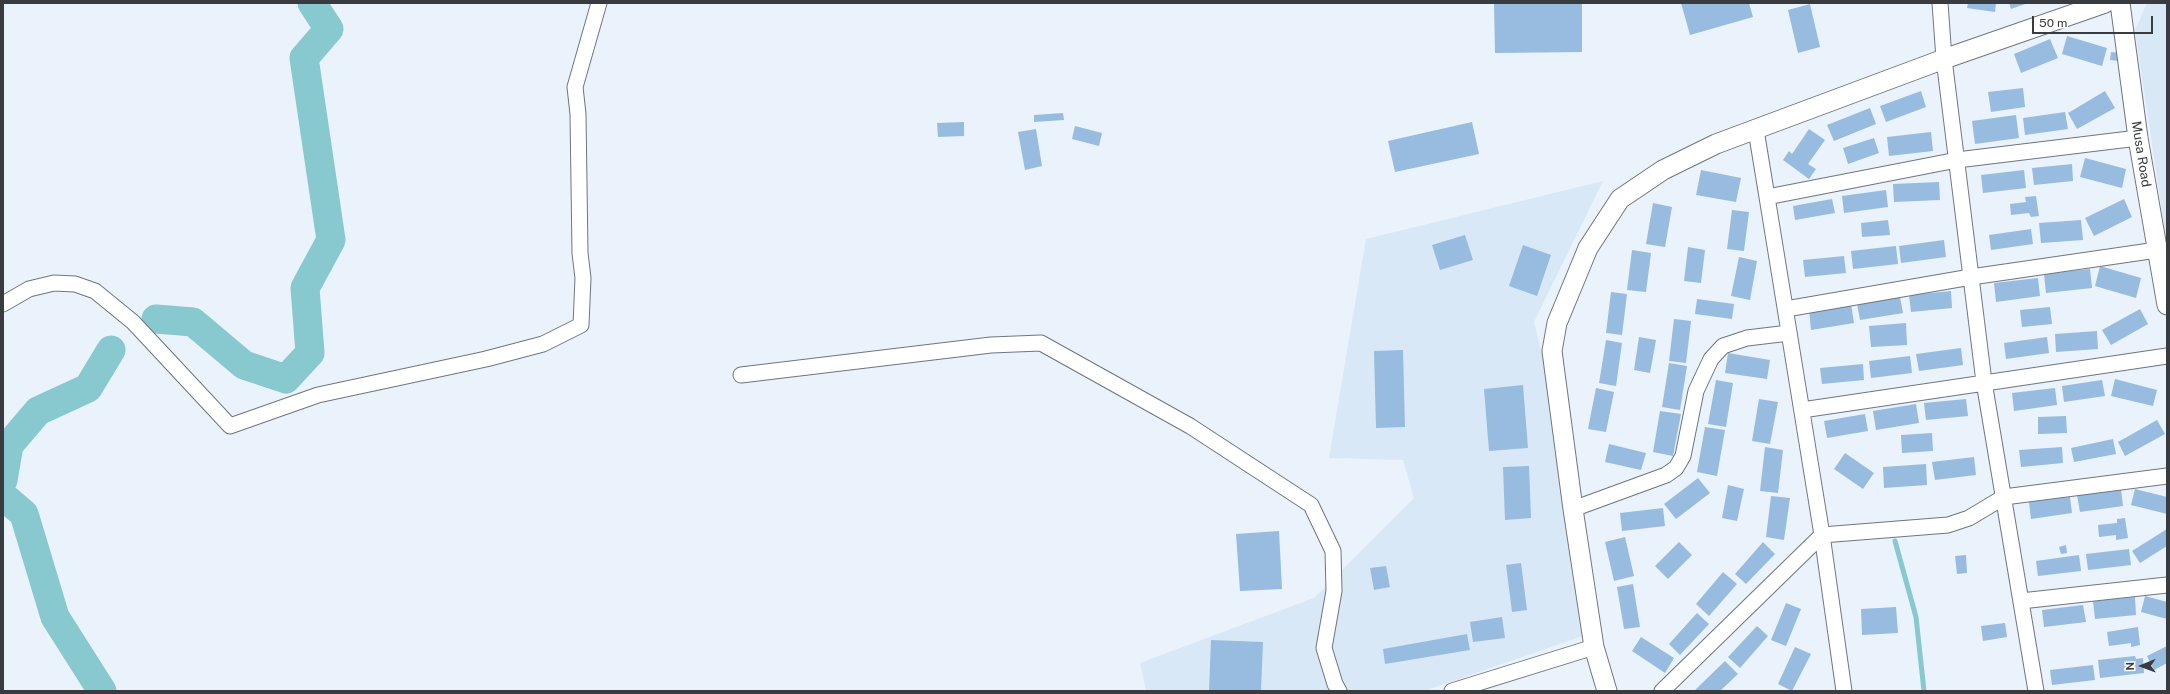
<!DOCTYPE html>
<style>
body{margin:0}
#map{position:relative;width:2170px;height:694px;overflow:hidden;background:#eaf2fb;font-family:"Public Sans",sans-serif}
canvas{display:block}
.frame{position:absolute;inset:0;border:4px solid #383b3f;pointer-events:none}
.north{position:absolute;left:2122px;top:646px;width:40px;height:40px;-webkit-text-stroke:3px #fff;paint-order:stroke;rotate:269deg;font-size:11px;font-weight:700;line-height:16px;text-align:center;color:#383b3f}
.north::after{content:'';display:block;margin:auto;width:14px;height:18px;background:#383b3f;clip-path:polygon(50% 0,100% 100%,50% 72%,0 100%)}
.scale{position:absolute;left:2032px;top:16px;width:121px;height:18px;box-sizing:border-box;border:2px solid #383b3f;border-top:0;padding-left:5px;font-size:12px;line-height:14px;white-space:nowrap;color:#383b3f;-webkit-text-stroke:3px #fff;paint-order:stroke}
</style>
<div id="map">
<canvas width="2170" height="694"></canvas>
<div class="frame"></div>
<div class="north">N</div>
<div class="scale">50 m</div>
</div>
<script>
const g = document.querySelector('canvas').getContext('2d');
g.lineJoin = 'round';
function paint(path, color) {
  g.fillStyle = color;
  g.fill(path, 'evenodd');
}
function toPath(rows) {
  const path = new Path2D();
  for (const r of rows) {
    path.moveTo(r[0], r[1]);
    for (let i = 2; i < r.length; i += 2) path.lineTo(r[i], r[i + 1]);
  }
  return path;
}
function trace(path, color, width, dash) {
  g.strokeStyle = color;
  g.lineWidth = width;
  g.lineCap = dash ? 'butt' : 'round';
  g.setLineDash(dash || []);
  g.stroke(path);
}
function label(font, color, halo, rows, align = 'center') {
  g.font = font + ' "Public Sans",sans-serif';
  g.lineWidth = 3;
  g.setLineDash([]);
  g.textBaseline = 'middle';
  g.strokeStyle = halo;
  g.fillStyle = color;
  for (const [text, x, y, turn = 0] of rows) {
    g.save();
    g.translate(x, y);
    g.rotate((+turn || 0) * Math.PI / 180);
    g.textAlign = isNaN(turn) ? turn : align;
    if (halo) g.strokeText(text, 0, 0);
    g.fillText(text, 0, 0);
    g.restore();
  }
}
paint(toPath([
 [2147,3,2167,3,2167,245,2135,30],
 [1603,181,1534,322,1557,414,1594,632,1424,691,1146,691,1140,663,1314,598,1414,498,1403,460,1329,458,1366,239]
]), '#d9e8f6');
trace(toPath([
 [1895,541,1916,617,1924,691]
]), '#88c8cf', 5);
trace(toPath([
 [156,319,193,322,244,365,286,379,310,353,305,288,331,240,304,58,329,29,312,3],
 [3,480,9,445,38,411,88,388,111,350],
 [3,496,24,514,55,617,102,691]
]), '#88c8cf', 29);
paint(toPath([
 [1494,3,1582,3,1582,52,1495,53],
 [1681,3,1749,3,1753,17,1690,35],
 [1968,3,1996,3,1995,12,1967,8],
 [2009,3,2028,3,2011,9],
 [1810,4,1820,47,1798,53,1788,10],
 [2067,36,2107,48,2102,66,2062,54],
 [2050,39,2058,58,2021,73,2014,54],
 [2111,52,2120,53,2119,61,2110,60],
 [2023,88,2025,107,1991,112,1988,92],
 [1921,91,1926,107,1886,122,1880,106],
 [2105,91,2115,108,2077,129,2068,113],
 [1870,108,1876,124,1834,141,1827,125],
 [2065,112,2068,129,2025,135,2023,118],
 [1063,113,1064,120,1034,122,1034,115],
 [2016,115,2019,138,1975,144,1972,121],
 [964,122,964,136,938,137,937,123],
 [1472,122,1479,154,1395,172,1388,141],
 [1075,126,1102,133,1099,146,1072,139],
 [1036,129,1042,166,1025,170,1018,132],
 [1809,129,1825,140,1808,164,1816,169,1809,179,1783,160,1789,151,1792,154],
 [1931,132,1933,151,1889,156,1887,137],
 [1874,138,1879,153,1848,164,1843,148],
 [2085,158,2126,169,2122,188,2080,177],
 [2072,164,2073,181,2034,185,2032,168],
 [1701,170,1741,178,1736,202,1696,195],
 [2024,170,2026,188,1983,193,1981,175],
 [1939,182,1940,200,1894,202,1893,184],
 [1886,190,1888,207,1844,213,1842,196],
 [2036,196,2039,216,2031,217,2029,213,2011,215,2010,204,2026,202,2025,197],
 [1832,199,1835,213,1795,220,1793,206],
 [2124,199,2132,217,2094,236,2085,218],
 [1653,203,1672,207,1665,247,1646,244],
 [1732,210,1749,212,1744,251,1727,249],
 [1888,220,1890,235,1862,237,1861,223],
 [2081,220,2083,240,2041,243,2039,223],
 [2031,229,2033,244,1991,250,1989,235],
 [1465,235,1473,260,1440,270,1432,245],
 [1944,240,1946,257,1901,263,1899,246],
 [1523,245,1551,255,1537,296,1509,286],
 [1896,246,1898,264,1853,269,1851,251],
 [1688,247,1705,250,1701,283,1684,281],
 [1632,250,1651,253,1646,292,1627,290],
 [1844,256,1846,273,1805,277,1803,260],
 [1739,257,1757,261,1750,300,1731,296],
 [2100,266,2141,278,2136,298,2095,286],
 [2090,269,2092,288,2046,293,2044,274],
 [2038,278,2040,296,1996,302,1994,283],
 [1951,291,1952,308,1911,312,1909,295],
 [1611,292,1627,294,1622,335,1606,333],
 [1900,297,1903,313,1860,320,1857,304],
 [1697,299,1734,304,1732,319,1695,314],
 [1851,304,1854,323,1811,330,1809,310],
 [2050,307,2052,324,2022,327,2020,310],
 [2140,309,2148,324,2111,345,2102,330],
 [1674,319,1691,321,1686,363,1669,361],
 [1906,323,1907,345,1871,347,1869,326],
 [2097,331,2098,349,2056,352,2055,334],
 [1639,337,1656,340,1650,373,1634,370],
 [2047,337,2049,353,2006,359,2004,343],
 [1606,340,1622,343,1616,386,1599,383],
 [1961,348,1963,365,1919,371,1916,354],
 [1403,350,1405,427,1376,428,1374,351],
 [1728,353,1770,360,1767,379,1725,373],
 [1910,356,1912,373,1871,378,1869,361],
 [1669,363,1687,366,1680,410,1662,407],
 [1863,364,1864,380,1822,384,1820,368],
 [2115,379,2157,390,2153,406,2111,396],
 [1716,380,1733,383,1726,427,1708,424],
 [2102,380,2105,396,2064,402,2062,386],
 [1523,385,1528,448,1489,451,1484,389],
 [1596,388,1614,392,1606,432,1588,429],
 [2055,388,2057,405,2014,411,2012,393],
 [1759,399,1778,402,1770,444,1752,441],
 [1966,399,1968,416,1926,420,1924,403],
 [1916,404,1919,423,1876,430,1873,411],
 [1660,411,1681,414,1673,456,1653,452],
 [1865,414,1868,431,1827,438,1824,421],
 [2066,416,2067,433,2038,434,2038,417],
 [2157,420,2165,434,2125,456,2118,442],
 [1705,427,1725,430,1717,476,1697,472],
 [1932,433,1933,451,1902,453,1901,435],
 [2113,439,2116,454,2074,462,2071,448],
 [1609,444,1646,453,1641,470,1605,462],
 [1765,447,1783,450,1778,493,1760,491],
 [2062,447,2063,463,2021,467,2019,450],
 [1845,453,1874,473,1863,489,1834,469],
 [1974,457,1976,475,1935,480,1932,462],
 [1926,464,1927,485,1884,488,1883,467],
 [1529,466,1531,518,1505,520,1503,467],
 [1698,478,1710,493,1676,519,1664,504],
 [1728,485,1744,489,1737,521,1722,518],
 [2121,489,2123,506,2080,512,2077,495],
 [2135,489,2167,497,2167,514,2131,505],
 [1771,496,1790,498,1784,540,1766,537],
 [2070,497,2072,513,2031,519,2029,502],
 [1663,508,1665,526,1622,531,1620,513],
 [2125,518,2128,538,2116,540,2116,535,2099,537,2098,525,2117,523,2117,519],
 [2167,529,2167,546,2140,563,2132,551],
 [1279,531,1282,589,1240,591,1236,534],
 [1625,537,1634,576,1614,581,1605,542],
 [1679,542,1692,555,1668,579,1655,566],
 [1763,542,1775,554,1746,584,1735,574],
 [2066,545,2067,553,2061,554,2059,547],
 [2129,549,2131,565,2088,570,2086,554],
 [1966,555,1967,573,1957,574,1955,556],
 [2079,555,2081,571,2038,576,2036,561],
 [1521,563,1527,610,1512,612,1506,565],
 [1386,566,1390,587,1374,590,1370,568],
 [1723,572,1737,584,1709,616,1696,604],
 [1633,584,1640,627,1624,629,1617,587],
 [2145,596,2167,602,2167,619,2141,612],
 [2135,597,2136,615,2095,619,2093,601],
 [1786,603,1801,609,1786,646,1771,640],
 [2083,605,2086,622,2044,627,2042,610],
 [1896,607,1898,633,1862,635,1861,609],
 [1697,613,1709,624,1680,655,1669,644],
 [1502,617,1505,638,1473,642,1470,622],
 [2005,623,2007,637,1983,641,1981,626],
 [1757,626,1768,636,1740,668,1728,657],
 [2138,627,2140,645,2131,647,2131,643,2109,646,2107,632],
 [1467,634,1470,650,1385,664,1383,649],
 [1641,637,1674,658,1665,673,1632,651],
 [1211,640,1263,642,1261,691,1209,691],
 [2167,646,2167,663,2154,670,2147,656],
 [1795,647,1811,654,1792,691,1778,684],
 [2135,656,2136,659,2143,658,2144,673,2100,678,2098,660],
 [1725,661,1738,674,1720,691,1694,691],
 [2093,665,2095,680,2052,685,2050,670]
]), '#97bce0');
const minor = toPath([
 [1940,3,1944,59,1984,382,2036,691],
 [1756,130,1767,197,1957,160,2138,138],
 [1767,197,1822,535,1844,691],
 [3,304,29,289,54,283,75,284,95,291,133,322,230,426,318,395,486,359,543,344,581,325,583,278,580,253,578,114,575,87,599,3],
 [1786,309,1971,277,2157,250],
 [741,375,991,345,1041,343,1190,426,1311,505,1333,551,1334,591,1324,648,1335,684,1339,691],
 [1802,410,2167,356],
 [1573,509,1666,475,1676,468,1683,456,1696,391,1711,359,1723,346,1747,338,1789,333],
 [2021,601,2167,585],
 [1452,691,1594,647],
 [1662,691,1822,535,1948,525,1969,518,2004,497,2167,476]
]);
const tertiary = toPath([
 [2120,3,2138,138,2167,305],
 [1607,691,1594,647,1573,509,1552,351,1557,323,1588,248,1620,199,1663,170,1716,144,1944,59,2105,3]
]);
trace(minor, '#6f767e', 17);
trace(tertiary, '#6f767e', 21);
trace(minor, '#fff', 15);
trace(tertiary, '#fff', 19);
label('13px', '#383b3f', '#fff', [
 ["Musa Road",2141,154,81]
]);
</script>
